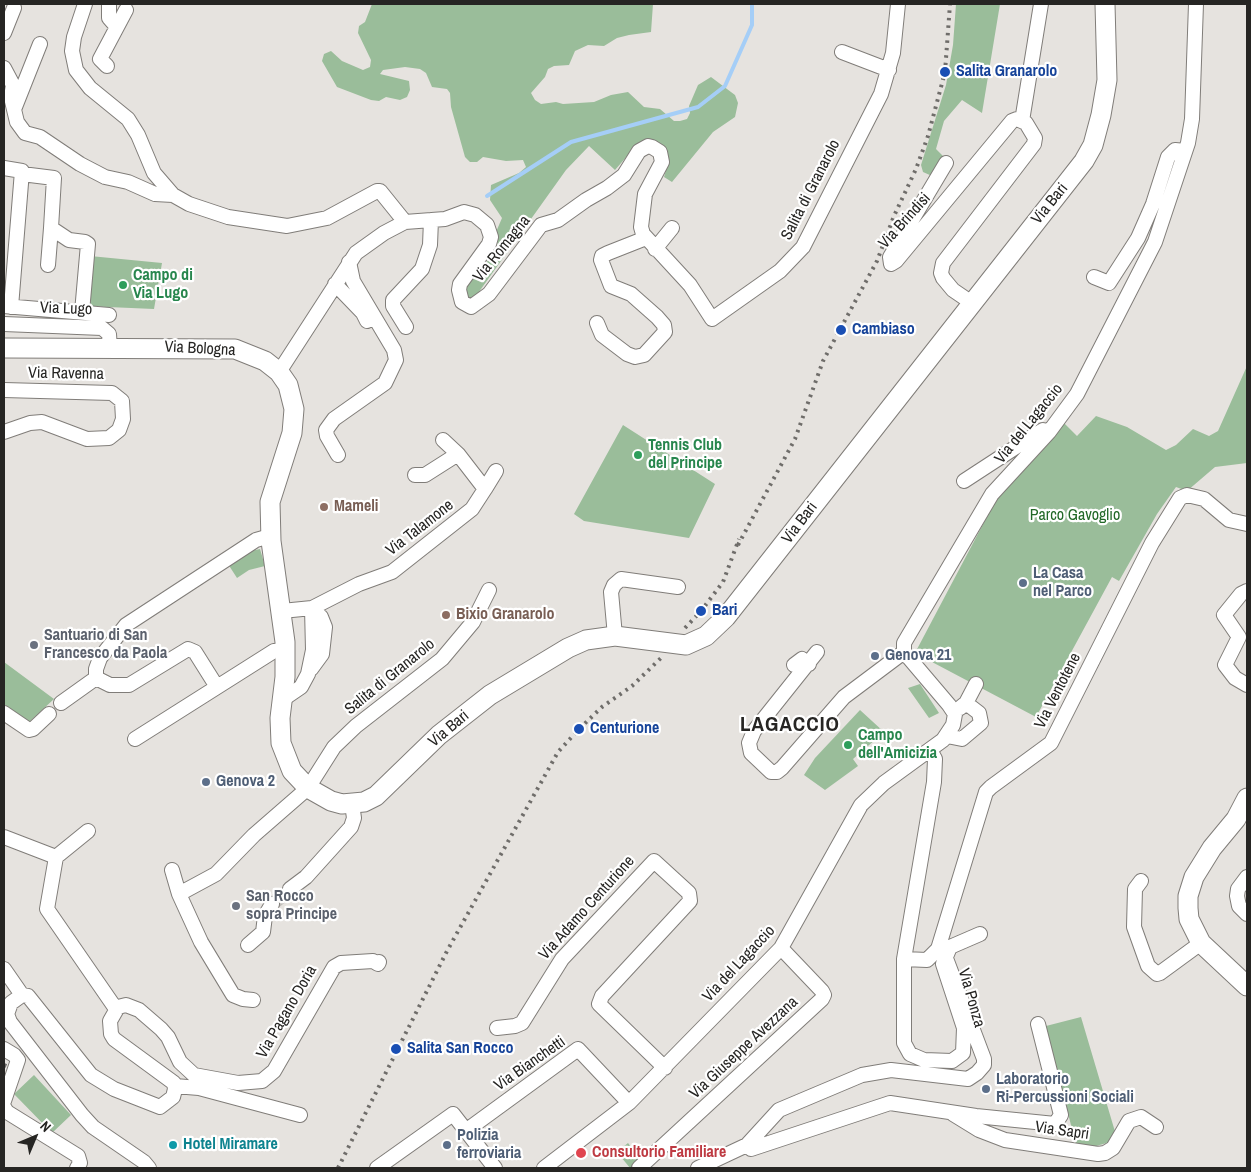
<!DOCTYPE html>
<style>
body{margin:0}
#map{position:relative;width:1251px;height:1172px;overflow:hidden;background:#e6e3df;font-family:"Archivo Narrow",sans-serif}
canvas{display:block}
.frame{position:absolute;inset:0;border:5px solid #262523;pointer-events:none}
.north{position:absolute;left:10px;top:1112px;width:50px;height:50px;-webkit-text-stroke:4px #fff;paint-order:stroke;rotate:45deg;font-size:14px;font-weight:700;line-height:20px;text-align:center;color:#262523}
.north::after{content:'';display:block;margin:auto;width:18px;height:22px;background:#262523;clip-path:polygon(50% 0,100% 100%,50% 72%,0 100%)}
</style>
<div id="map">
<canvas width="1251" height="1172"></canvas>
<div class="frame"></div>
<div class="north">N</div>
</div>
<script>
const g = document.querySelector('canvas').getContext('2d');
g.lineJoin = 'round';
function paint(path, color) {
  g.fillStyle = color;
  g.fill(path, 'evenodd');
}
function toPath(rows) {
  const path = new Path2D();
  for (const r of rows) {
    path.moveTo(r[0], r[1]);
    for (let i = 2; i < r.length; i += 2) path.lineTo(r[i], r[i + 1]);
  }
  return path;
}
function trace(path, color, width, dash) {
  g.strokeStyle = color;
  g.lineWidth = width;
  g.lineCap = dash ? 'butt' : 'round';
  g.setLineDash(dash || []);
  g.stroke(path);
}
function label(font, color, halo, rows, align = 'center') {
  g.font = font + ' "Archivo Narrow",sans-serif';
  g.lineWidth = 4.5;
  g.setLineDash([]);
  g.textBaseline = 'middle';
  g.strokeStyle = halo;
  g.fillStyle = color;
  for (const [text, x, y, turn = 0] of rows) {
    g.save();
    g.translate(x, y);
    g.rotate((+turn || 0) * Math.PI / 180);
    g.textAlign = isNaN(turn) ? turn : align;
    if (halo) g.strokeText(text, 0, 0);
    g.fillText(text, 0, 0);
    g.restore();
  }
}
paint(toPath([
 [372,4,653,4,651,32,629,35,617,38,604,46,588,45,575,51,569,65,554,66,548,69,545,77,531,93,535,100,541,104,556,102,563,104,594,102,611,95,628,92,644,107,660,109,674,121,680,121,687,119,690,113,689,106,698,85,711,77,735,95,738,103,735,117,713,132,672,182,664,177,668,163,666,155,635,147,615,170,589,146,566,170,471,303,466,294,466,285,473,275,496,253,498,247,496,232,502,218,490,200,491,185,519,173,526,167,523,160,506,161,483,157,477,162,470,162,465,157,451,107,450,93,447,89,432,87,426,73,420,69,405,67,383,70,380,74,409,81,410,90,407,97,400,100,386,97,379,101,371,100,337,87,322,61,324,54,331,51,342,61,363,70,370,67,371,60,358,33,359,26,365,22],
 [956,4,1000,4,982,113,962,100,944,121,936,149,946,159,932,176,923,172,921,165,946,85,953,45],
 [90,256,162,263,154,309,85,306],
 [1247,366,1247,463,1215,467,1187,491,1176,487,1157,514,1119,581,1112,577,1036,717,915,653,999,494,1063,422,1077,436,1096,416,1127,427,1166,450,1176,445,1193,429,1209,436,1218,431],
 [623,425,715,484,689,538,584,521,574,514],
 [260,549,265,566,249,570,237,578,228,564,246,552],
 [4,662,54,699,29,722,4,704],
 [920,684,939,713,929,718,908,688],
 [860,710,884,732,853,759,858,766,825,790,804,775,815,758],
 [1081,1017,1116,1135,1110,1142,1086,1149,1076,1145,1046,1026],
 [34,1075,71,1115,52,1133,14,1094],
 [628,1143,641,1160,630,1168,617,1152]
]), '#9abd9a');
trace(toPath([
 [487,196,571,142,698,107,725,86,752,25,752,4]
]), '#a5cef7', 4);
trace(toPath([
 [272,904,290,889]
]), '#c0bdb9', 14, [14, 7]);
const street = toPath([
 [85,4,74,37,72,51,76,70,90,88,128,119,138,135,154,173,173,195,189,204,228,217,287,226,327,218,377,191,380,191,405,222,384,233,356,253,279,372],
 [109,4,109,18,116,26],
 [4,33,14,8],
 [842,52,889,70],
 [107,66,100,59,126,10],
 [4,68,13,85,11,97,17,122,25,133,40,137,80,164,105,177,128,182,155,194,173,195],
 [15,107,40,44],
 [1022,121,1041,4],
 [946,163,890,257,891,264,896,261,1012,121,1017,119,1026,123,1035,138,1034,144,943,263,941,273,943,278,953,290,972,303],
 [4,168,22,171,11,307],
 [22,174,54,178,51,228,69,240,85,242,88,244,82,312],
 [405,222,445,219,464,212,475,215,487,225,491,237,489,244,460,284,459,290,462,302,471,307,489,294,541,225,558,220,586,200,607,188,624,175,639,151,648,146,652,147,660,152,662,162,645,194,641,227,643,234,690,285,712,319,780,271,803,247,881,94,893,53,898,4],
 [655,249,672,228],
 [48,265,51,228],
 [1094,277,1109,283,1138,238,1153,204,1168,157,1175,150,1185,151],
 [335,284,363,313,367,321],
 [4,306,109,315],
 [597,323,602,335,627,354,635,357,644,355,665,332,664,325,657,317,631,294,611,286,601,260,602,256,608,253,646,238],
 [4,324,102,328,109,334,110,349],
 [406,327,393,306,393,300,422,269,430,245,431,220],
 [4,390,112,393,122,401,123,419,119,430,109,438,87,439,42,422,30,423,4,432],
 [443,440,458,454],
 [338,455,327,436,326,430,334,419,385,383,396,360,394,350,353,281,349,262],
 [964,481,1036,434,1043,430,1048,431],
 [485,489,496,471],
 [1247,591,1241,594,1224,615,1239,637,1225,665,1235,678,1247,685],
 [282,611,312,608,359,584,392,572,472,509,485,489,458,454,425,475,415,475],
 [615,636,611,592,614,585,621,579,678,587],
 [817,652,754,731,749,743,751,753,771,772,777,772,782,768,844,697,904,652],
 [794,665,802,659,809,664],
 [311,669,322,654,325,627,321,617,313,609],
 [96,678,110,685,129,685,188,649,195,652,217,687],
 [282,700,301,687,308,674,313,650,312,608],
 [61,703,96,678,96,669,100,658,126,625,256,540,270,536],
 [960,708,966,703,976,684],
 [4,713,29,730,33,729,49,714],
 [947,736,962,739,981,723,979,713,966,703],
 [135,739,274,651,285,650],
 [4,837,56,857,47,909,116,1009],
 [56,857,88,831],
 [172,870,179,894],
 [1247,877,1238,889,1237,896,1239,906,1247,914],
 [1141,881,1135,889,1134,927,1148,966,1157,974,1160,973,1201,943],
 [290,889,306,877,351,827,354,818,352,804],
 [248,945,263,932,265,916,272,904],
 [904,959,927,960,938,949,986,792,991,787,1051,743,1152,543,1180,498,1187,495,1204,499,1229,520,1247,524],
 [943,964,950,947,980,934],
 [4,969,22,995],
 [253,1000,243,999,233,995,201,942,179,894,216,874,254,835,308,788,334,747,356,726,442,659,473,622,489,590],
 [497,1028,515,1026,522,1023,562,959,654,861,689,893,690,901,602,996,599,1004,665,1068],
 [4,1049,14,1055,18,1060,4,1101],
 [175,1086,199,1088,300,1115],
 [4,1107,7,1112,78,1156,80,1163,77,1168],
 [953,1114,979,1130,1005,1140,1098,1154,1105,1153,1113,1148,1129,1121,1141,1117,1156,1127],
 [467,1130,578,1049,629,1103],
 [747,1145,751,1149,890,1103,976,1116,1055,1124,1061,1115,1038,1024],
 [149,1168,144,1162,93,1127,82,1115,10,1022,7,1014,11,1003,22,995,28,996,91,1075,114,1089,160,1107,173,1097,175,1089,174,1083,114,1039,111,1034,110,1021,118,1007,126,1005,139,1010,161,1029,168,1037,180,1062,194,1075,238,1083,262,1081,274,1071,334,967,341,963,373,961,378,964,379,962],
 [377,1168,453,1114,495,1168],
 [544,1168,629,1103,781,948,861,805,884,783,943,740,953,725,955,714,949,705,904,652,904,643,992,494,1049,432,1077,394,1155,242,1188,143,1192,119,1196,4],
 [639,1168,822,999,824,995,822,991,781,948],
 [698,1168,747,1145,779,1110,862,1075,891,1070,968,1079,977,1073,984,1065,984,1059,947,961,943,964,964,1028,963,1053,952,1061,924,1060,910,1054,904,1043,904,959,934,782,935,759,930,750]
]);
const secondary = toPath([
 [4,348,235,349,265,361,279,372,288,385,294,409,292,433,270,502,271,541,285,642,285,677,280,718,281,743,292,771,308,788,331,801,342,804,364,802,376,796,439,735,490,695,568,648,586,640,615,636,686,645,706,636,726,617,1084,161,1093,145,1101,115,1107,80,1105,4],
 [1247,798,1236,819,1212,848,1194,877,1188,896,1188,908,1189,919,1201,943,1247,986]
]);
trace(street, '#807d79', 16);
trace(secondary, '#807d79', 21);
trace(street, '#fff', 14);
trace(secondary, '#fff', 19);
trace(toPath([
 [738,545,795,439,823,361,877,261,894,216,916,169,928,136,945,72,950,4],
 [685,628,701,611,723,582,739,539],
 [4,1065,8,1067],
 [338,1168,447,951,558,752,579,729,602,707,632,686,661,658]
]), '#6f6d6a', 4, [2.5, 5]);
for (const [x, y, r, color] of [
 [945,72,6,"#1a4fb4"],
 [123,285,5,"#2e9e5b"],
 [841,330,6,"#1a4fb4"],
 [638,455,5,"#2e9e5b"],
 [324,507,5,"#8d6e63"],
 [1023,583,5,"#5c6f8a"],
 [701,611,6,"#1a4fb4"],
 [446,615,5,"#8d6e63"],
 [34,645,5,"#6b7280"],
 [875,656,5,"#5c6f8a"],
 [579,729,6,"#1a4fb4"],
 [848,745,5,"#2e9e5b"],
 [206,782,5,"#5c6f8a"],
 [236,906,5,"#6b7280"],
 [396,1049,6,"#1a4fb4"],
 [986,1089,5,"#5c6f8a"],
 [173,1145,5,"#0f9aa8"],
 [447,1145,5,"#5c6f8a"],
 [581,1153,6,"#e0444e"]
]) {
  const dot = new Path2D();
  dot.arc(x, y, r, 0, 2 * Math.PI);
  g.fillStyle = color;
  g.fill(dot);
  trace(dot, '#fff', 2);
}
label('bold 16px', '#164399', '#fff', [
 ["Salita Granarolo",956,72],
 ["Cambiaso",852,330],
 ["Bari",712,611],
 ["Centurione",590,729],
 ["Salita San Rocco",407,1049]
], 'left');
label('16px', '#262523', '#fff', [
 ["Salita di Granarolo",811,190,-63],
 ["Via Bari",1050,204,-51],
 ["Via Brindisi",905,221,-48],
 ["Via Romagna",502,249,-51],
 ["Via Lugo",66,309,2],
 ["Via Bologna",200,349,3],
 ["Via Ravenna",66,374,1],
 ["Via del Lagaccio",1029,424,-51],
 ["Via Bari",800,523,-53],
 ["Via Talamone",420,528,-38],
 ["Salita di Granarolo",390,677,-39],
 ["Via Ventotene",1058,691,-63],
 ["Via Bari",449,729,-40],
 ["Via Adamo Centurione",587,908,-48],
 ["Via del Lagaccio",739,964,-47],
 ["Via Ponza",971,998,74],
 ["Via Pagano Doria",287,1012,-60],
 ["Via Giuseppe Avezzana",744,1048,-43],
 ["Via Bianchetti",530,1064,-35],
 ["Via Sapri",1062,1131,8]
]);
label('bold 16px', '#27864d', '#fff', [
 ["Campo di",133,276],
 ["Via Lugo",133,294],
 ["Tennis Club",648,446],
 ["del Principe",648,464],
 ["Campo",858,736],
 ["dell'Amicizia",858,754]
], 'left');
label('bold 16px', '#785e54', '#fff', [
 ["Mameli",334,507],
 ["Bixio Granarolo",456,615]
], 'left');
label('16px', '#216827', '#fff', [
 ["Parco Gavoglio",1075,516]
]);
label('bold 16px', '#4e5e75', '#fff', [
 ["La Casa",1033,574],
 ["nel Parco",1033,592],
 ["Genova 21",885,656],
 ["Genova 2",216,782],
 ["Laboratorio",996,1080],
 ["Ri-Percussioni Sociali",996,1098],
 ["Polizia",457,1136],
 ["ferroviaria",457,1154]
], 'left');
label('bold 16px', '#5b616d', '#fff', [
 ["Santuario di San",44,636],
 ["Francesco da Paola",44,654],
 ["San Rocco",246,897],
 ["sopra Principe",246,915]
], 'left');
label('bold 16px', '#0d838f', '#fff', [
 ["Hotel Miramare",183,1145]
], 'left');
label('bold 16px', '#be3a42', '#fff', [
 ["Consultorio Familiare",592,1153]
], 'left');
g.letterSpacing = '1px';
label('bold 21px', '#262523', '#fff', [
 ["LAGACCIO",790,725]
]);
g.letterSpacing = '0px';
</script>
